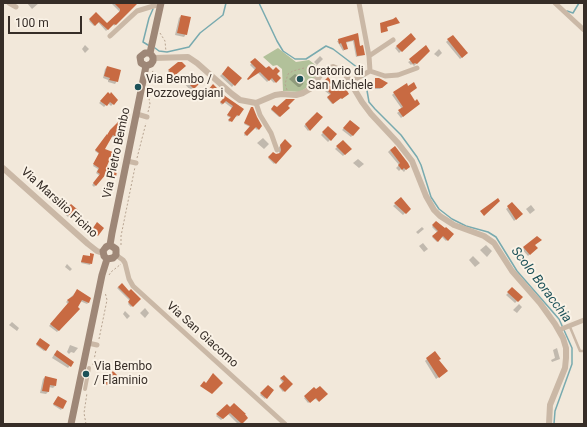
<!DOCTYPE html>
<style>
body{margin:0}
#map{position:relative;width:587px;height:427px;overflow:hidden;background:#f2e8da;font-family:Roboto,sans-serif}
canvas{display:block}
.frame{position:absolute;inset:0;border:4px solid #362d27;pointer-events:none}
.scale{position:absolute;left:8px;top:16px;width:74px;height:18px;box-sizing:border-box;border:2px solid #362d27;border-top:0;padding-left:5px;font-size:12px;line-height:14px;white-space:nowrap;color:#362d27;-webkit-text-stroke:3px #faf2e6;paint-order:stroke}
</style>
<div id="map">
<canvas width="587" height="427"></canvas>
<div class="frame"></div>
<div class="scale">100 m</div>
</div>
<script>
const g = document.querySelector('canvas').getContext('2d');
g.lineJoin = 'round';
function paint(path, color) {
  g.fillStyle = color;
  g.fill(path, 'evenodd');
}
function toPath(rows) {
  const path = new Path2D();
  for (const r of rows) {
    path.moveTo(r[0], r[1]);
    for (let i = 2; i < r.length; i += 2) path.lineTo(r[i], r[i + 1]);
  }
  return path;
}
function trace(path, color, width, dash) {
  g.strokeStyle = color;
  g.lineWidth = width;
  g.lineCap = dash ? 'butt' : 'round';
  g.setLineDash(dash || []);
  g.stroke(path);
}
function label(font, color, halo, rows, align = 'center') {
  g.font = font + ' Roboto,sans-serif';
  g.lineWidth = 4;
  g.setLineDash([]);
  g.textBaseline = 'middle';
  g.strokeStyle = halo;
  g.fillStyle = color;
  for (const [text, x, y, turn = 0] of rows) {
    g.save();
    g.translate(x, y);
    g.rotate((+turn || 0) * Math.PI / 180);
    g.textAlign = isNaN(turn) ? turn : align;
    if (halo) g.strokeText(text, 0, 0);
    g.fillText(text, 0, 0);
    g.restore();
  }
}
paint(toPath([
 [278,48,296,62,309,60,321,69,309,86,300,92,283,91,282,69,277,65,273,66,263,57]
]), '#b2c19a');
paint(toPath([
 [27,3,39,3,32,9],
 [111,3,137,3,114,26,113,24,106,31,98,22,94,26,89,21,96,13,107,24,119,13,119,11],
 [181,16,186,34,184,37,175,35,179,18],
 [358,34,359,47,364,55,356,57,353,41,345,43,347,48,343,51,337,41],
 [411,35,415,39,399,53,395,48],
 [448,40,465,55,460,59,446,42],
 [85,45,89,49,85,53,82,49],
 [439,49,442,53,438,57,434,54],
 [429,51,414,66,412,64,411,65,408,62],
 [320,56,323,59,317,65,314,62],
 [255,59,266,69,273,71,279,78,274,83,270,79,267,82,250,65],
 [185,66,170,79,167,75,169,73,168,71,169,70],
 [107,67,117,81,115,84,108,82,108,80,103,78,105,69],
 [228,68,240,78,232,87,220,76],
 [192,73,201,81,191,91,183,82],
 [295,74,304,80,303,84,300,87,298,87,289,79],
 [328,79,328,85,336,92,347,95,341,99,340,98,332,104,327,98,330,95,325,91,327,87,323,84],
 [375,79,386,84,380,89,375,89],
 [213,86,225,96,242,110,237,117,235,115,230,122,228,121,231,118,227,116,232,108,224,102,222,105,220,103,223,100,215,93,212,96,208,92],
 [394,93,409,93,417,105,401,118,397,113,402,109,392,95],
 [108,94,117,100,111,106,108,103,104,107,99,103],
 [274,106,277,109,287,106,288,108,279,117,271,110],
 [251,109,261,126,257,130,254,127,245,136,244,135,250,127,244,124],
 [317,113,322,117,308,131,304,126],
 [351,121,359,128,351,137,342,130],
 [123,125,123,131,122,132,120,131,114,138,111,136,104,149,114,160,113,162,109,160,106,167,116,171,115,177,114,178,105,174,94,187,92,185,100,176,96,173,98,169,93,166,99,154,95,151,105,137],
 [328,127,336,134,328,142,321,135],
 [263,138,269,144,264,149,257,143],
 [285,141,291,146,274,164,268,158,273,153,276,155,279,154,279,147],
 [343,141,350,149,343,156,335,149],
 [390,150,406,169,404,172,401,169,399,171,396,168,399,165,388,152],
 [358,159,364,164,359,168,353,163],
 [401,199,409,209,403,215,393,206],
 [512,204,522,214,514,221,506,209],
 [531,205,535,210,530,214,526,209],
 [68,206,76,210,69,218,63,212],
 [436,222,453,234,446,241,441,236,437,242,432,237,438,233,432,227],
 [96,224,103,228,96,236,90,232],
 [422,227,424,229,418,234,416,232],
 [537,237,534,246,536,248,528,256,522,249],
 [423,243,428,249,424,252,419,246],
 [486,245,492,251,487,257,480,250],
 [91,255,91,263,90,265,81,263,83,256,89,257],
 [473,256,480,263,475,267,469,260],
 [67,264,72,269,70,271,65,267],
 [122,284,129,292,139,299,131,307,128,304,130,301,117,288],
 [512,289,521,297,515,303,506,295],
 [76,292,89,302,87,304,80,301,77,308,79,309,57,332,49,326,67,306,68,304,66,302],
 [519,304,522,307,517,313,513,310],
 [145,308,149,313,145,318,140,313],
 [125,311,130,316,127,319,123,314],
 [12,322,19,328,17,331,9,325],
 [39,341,46,350,44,351,36,345],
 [70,345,78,348,74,353,71,352,69,354,67,352],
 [557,348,560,359,552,362,551,360,555,358,553,350],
 [55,353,73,362,68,368,52,358],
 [427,359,438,360,444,373,436,379,425,361],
 [283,376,291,384,283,392,279,387,283,383,280,379],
 [45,377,55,386,53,388,49,387,48,392,46,394,40,393,43,379],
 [268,386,272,390,265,399,260,395],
 [314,389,326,394,318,401,314,398,308,403,304,398],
 [57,398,66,402,61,410,53,405],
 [227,405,247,418,240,424,238,424,228,414,221,420,216,416]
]), '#0003');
trace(toPath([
 [259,3,277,41,283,51,295,59,306,59,326,46,333,49,358,68,365,79,369,102,375,109,401,135,417,157,421,165,431,197,439,209,452,219,466,226,488,232,496,237,517,271,559,319,572,348,572,364,555,411,554,424],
 [567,11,573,13,579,3],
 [148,45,143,42,149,18,153,9],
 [155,48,159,51,167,52,189,47,200,33,223,15,226,3]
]), '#78aaaf', 1.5);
paint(toPath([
 [114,3,138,3,116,25,114,24,108,30,99,22,95,26,89,19,96,12,107,23,120,11,120,9],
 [181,15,191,17,187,35,177,33],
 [396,17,400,23,387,27,388,31,381,33,380,23,393,19],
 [358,33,360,46,363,45,365,55,357,56,354,40,346,42,348,49,344,50,341,43,339,44,338,39],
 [411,33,416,39,402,52,396,46],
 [453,35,468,53,462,58,447,39],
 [426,45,430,51,417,64,415,63,413,64,409,59],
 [255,58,266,68,269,66,273,70,276,67,280,71,277,74,281,78,276,83,272,78,269,81,260,72,248,80,247,79,256,68,250,62],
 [178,62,182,62,186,66,172,78,167,73,170,71,168,70],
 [107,66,121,70,118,82,109,80,110,78,104,76],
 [228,66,242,78,235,86,222,74],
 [192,72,202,81,194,89,184,79],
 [328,77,332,82,329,85,336,91,344,86,349,94,342,99,341,98,333,104,327,97,331,94,326,89,327,86,323,82],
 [375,78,379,78,388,83,382,88,375,88],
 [414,82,417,88,410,93,415,101,417,99,420,104,403,117,398,110,403,107,393,92,407,83,408,86],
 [213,84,225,96,244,109,239,116,237,115,232,122,228,120,231,117,227,115,233,106,226,101,223,104,220,102,223,99,216,93,214,96,208,90],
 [108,92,110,94,111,92,118,100,114,105,110,102,107,106,100,101],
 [286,99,295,99,288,106,290,108,280,117,271,109,274,105,277,107],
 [251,107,253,107,257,117,262,126,259,130,256,127,247,136,244,133,250,126,244,123],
 [317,112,323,117,310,131,305,124],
 [127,113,130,114,124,124,127,126,124,132,121,130,120,134,118,133,116,137,113,135,105,149,118,154,115,161,110,159,107,166,117,171,116,177,107,173,96,186,93,183,100,174,97,172,99,168,93,164,99,153,95,150,107,134,107,135,110,130],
 [350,120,360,128,353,136,343,128],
 [328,126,337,134,331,141,322,132],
 [285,139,292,146,276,164,268,157,273,152,276,154,280,153,281,150,280,145],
 [343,140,352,149,345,155,336,146],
 [395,146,408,163,410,167,406,170,404,168,402,170,398,165,400,163,390,150],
 [401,197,411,209,406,214,394,203],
 [498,198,500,201,484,216,480,211],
 [512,202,523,214,516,220,507,206],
 [71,204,78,210,71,217,63,210,68,205,69,206],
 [436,221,445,228,446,227,454,234,448,241,443,236,438,242,432,236,438,231,432,225],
 [97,222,104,228,98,236,91,231],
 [537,236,542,240,535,245,538,248,530,255,523,247],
 [90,253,94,254,92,264,81,262,83,255,90,256],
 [122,283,129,291,131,289,141,299,133,307,128,302,130,299,118,287],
 [512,287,523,297,518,302,507,292],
 [77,289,91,298,89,303,82,300,78,307,80,309,59,331,50,324,68,303,69,302,67,300,73,296],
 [40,338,50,345,46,351,36,344],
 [57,350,74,362,71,367,54,355],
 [435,351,441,359,439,360,448,371,439,378,426,358],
 [113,371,117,375,107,385,103,381],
 [213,373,223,383,212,394,200,386,204,381,206,383],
 [284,375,293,384,285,392,279,386,284,381,280,378],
 [45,376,57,379,56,386,50,385,49,392,42,391],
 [268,385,274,390,267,399,260,393],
 [320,386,328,394,319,402,316,398,310,403,304,396,314,387,316,389],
 [58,396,67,401,63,409,53,404],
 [234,403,246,414,245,414,248,418,242,424,230,413,223,419,216,414,227,404,230,407]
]), '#c86a42');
trace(toPath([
 [160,33,165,41,166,52],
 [287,90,285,84,288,74,293,71,304,68],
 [148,112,150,104,148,93,153,70],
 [137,158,146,123],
 [121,245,121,236,135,167],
 [109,275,111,272,121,264],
 [99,339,107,300,105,292],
 [93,365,96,350],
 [86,424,84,413,87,393]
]), '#b6a390', 1, [2, 2]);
trace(toPath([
 [570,327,580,351,584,351]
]), '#cab8a6', 2.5);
trace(toPath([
 [85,389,89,368]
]), '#cab8a6', 4);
trace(toPath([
 [9,3,16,7],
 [359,3,369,56,370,71],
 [555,3,584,30],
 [110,36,137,11,160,4],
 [369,56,393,40],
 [350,82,370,71,385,76,398,75,417,68],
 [256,103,260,115,271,133,277,150],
 [137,114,147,117],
 [127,161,136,163],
 [116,255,123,260,125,263,129,279,133,286,285,424],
 [559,330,584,320],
 [88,343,97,345]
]), '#cab8a6', 5);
trace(toPath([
 [154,58,188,57,197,63,232,94,240,100,256,103,275,95,282,94,296,95,303,93,310,89,321,74,327,69,333,67,344,72,362,102,371,114,398,143,412,161,426,196,434,210,440,216,454,225,484,236,494,243,512,271,540,303,555,324,563,338,566,348,566,358,565,368,550,405,549,424],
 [3,168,88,244,97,251,103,253]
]), '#cab8a6', 6);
trace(toPath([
 [150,53,161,3],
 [146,66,141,63,140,57,145,53,150,53],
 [146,66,151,64,153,61,153,57,150,53],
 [110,245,112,233,146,66],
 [107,259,113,258,116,255,116,249,110,245],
 [107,259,104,256,103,251,106,247,110,245],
 [71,424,102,275,107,259]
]), '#9e8777', 7);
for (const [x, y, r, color] of [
 [300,79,4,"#1c5158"],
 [138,87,4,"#1c5158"],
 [86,374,4,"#1c5158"]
]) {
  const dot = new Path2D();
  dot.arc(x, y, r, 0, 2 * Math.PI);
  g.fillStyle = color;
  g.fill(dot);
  trace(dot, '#faf2e6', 1.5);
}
label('12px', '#362d27', '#faf2e6', [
 ["Oratorio di",308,72],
 ["San Michele",308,86],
 ["Via Bembo /",146,80],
 ["Pozzoveggiani",146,94],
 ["Via Bembo",94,367],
 ["/ Flaminio",94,381]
], 'left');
label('12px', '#362d27', '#faf2e6', [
 ["Via Pietro Bembo",117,153,-78],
 ["Via Marsilio Ficino",59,203,42],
 ["Via San Giacomo",202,335,42]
]);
label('italic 13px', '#1c5158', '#faf2e6', [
 ["Scolo Boracchia",541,285,53]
]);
</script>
